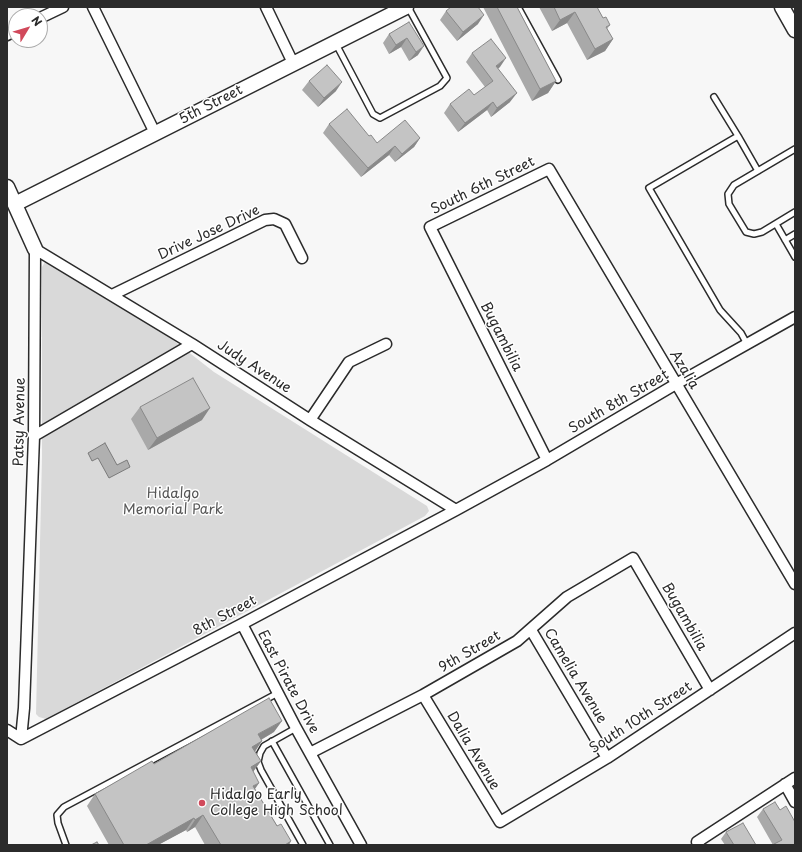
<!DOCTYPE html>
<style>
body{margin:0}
#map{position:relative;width:802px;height:852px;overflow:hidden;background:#f7f7f7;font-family:"Playpen Sans",sans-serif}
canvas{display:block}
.frame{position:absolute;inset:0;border:8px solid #2b2b2b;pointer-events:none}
.north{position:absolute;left:8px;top:8px;width:40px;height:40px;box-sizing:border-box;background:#fff;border:1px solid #aaa;border-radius:50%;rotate:52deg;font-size:11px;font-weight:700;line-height:16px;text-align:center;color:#2b2b2b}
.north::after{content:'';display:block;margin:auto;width:14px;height:18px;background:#d1495b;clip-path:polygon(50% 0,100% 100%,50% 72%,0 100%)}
</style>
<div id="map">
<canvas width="802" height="852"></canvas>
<div class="frame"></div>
<div class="north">N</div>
</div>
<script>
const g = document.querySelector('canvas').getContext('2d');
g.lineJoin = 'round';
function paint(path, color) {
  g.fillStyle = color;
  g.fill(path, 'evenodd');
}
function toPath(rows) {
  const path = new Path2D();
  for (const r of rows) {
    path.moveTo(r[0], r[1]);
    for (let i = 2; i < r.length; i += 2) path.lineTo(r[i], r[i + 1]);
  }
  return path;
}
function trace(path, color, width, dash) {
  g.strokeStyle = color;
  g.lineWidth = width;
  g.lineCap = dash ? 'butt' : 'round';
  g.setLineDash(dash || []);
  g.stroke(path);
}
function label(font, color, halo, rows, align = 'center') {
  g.font = font + ' "Playpen Sans",sans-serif';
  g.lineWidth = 3;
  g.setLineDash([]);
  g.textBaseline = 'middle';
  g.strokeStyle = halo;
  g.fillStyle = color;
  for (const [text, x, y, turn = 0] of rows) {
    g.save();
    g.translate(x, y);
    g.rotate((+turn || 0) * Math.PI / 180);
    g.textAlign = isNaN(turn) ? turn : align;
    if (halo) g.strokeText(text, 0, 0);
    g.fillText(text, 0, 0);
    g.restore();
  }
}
paint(toPath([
 [48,261,164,333,214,372,427,506,429,511,425,516,46,719,39,717,36,714,42,457,42,267,45,262]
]), '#d9d9d9');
const water = toPath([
 [105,443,117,465,127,460,130,467,109,478,98,458,92,461,88,453,105,443]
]);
paint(water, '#b0b0b0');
trace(water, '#7b7b7b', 1);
const lane = toPath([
 [518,7,558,80],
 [336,44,373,114,380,118,440,86,447,78,408,7],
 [714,97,738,136,649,188,720,310,741,333,747,344],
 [738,136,758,171],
 [795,149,734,185,728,194,729,204,746,232,754,234,762,232,795,212],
 [776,224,795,257],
 [785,240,795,234],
 [296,728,264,746,260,753,258,762,261,770,303,845],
 [272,741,330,845],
 [66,845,58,823,57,815,64,807,278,693]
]);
const street = toPath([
 [93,7,155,133],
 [266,7,293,63],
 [40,18,63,7],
 [7,35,16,30],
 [35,249,192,344,310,420,456,510],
 [112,295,265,220,274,219,285,224,302,258],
 [310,420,349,362,386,344],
 [34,436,192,344],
 [547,460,430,227,549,169,795,584],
 [242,624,296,728,361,845],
 [531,630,607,758],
 [423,695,500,822,607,758,795,633],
 [7,730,21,739,242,624,456,510,547,460,676,384,795,317],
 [21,739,24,708,34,436,35,249],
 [310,753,423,695,517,641,567,597,633,558,710,690],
 [785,784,795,802],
 [699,845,697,842,795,778]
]);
const secondary = toPath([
 [782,7,795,30],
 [7,187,35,249],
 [15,204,406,7]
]);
trace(lane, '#2b2b2b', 8);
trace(street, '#2b2b2b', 13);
trace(secondary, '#2b2b2b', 17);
trace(lane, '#fff', 5);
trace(street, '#fff', 10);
trace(secondary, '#fff', 14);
paint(toPath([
 [483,7,517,7,556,81,548,93,532,101],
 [539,7,597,7,603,18,610,25,607,29,613,39,605,51,587,60,567,23,552,31],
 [446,11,478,24,457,41,440,20],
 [409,22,418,55,409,61,401,47,389,54,383,43,389,34],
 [472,53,500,67,498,68,510,102,491,117,487,110,458,132,444,113,450,104,474,95,485,87,466,62],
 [309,81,336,91,318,107,302,90],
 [329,124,369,136,377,143,420,138,414,147,395,162,389,155,361,177,323,133],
 [140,407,202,420,148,450,131,419],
 [274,732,261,740,255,751,261,761,253,772,255,789,289,845,205,845,195,827,187,832,186,830,158,845,109,845,87,806,95,794],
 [763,809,780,810,795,845,773,845,757,817],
 [726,832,756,845,725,845,721,839]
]), '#a9a9a9');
paint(toPath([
 [575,12,567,23,552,31,560,20],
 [484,15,478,24,457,41,463,32],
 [407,38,401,47,389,54,396,45],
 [613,39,605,51,587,60,595,49],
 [424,46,418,55,409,61,416,52],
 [506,58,500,67,490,75,496,66],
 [556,81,548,93,532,101,540,89],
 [342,82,336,91,318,107,324,98],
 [517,93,510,102,491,117,497,108],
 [493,102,487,110,458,132,465,123],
 [420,138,414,147,395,162,402,154],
 [395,146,389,155,361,177,368,168],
 [210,408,202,420,148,450,157,438],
 [282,721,274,732,250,746,258,734],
 [262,741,254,753,252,747],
 [261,761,252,773,251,767],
 [259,783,251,795,253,786],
 [203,815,195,827,187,832,195,820],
 [194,818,186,830,158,845,146,845],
 [291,841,289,845,285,845]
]), '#898989');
const building = toPath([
 [451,7,478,7,484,15,463,32,446,11,451,7],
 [497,7,517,7,556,81,540,89,497,7],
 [554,7,597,7,603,18,606,17,610,25,606,27,613,39,595,49,575,12,560,20,554,7],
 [409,22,424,46,416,52,407,38,396,45,389,34,409,22],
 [491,39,506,58,496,66,517,93,497,108,493,102,465,123,450,104,469,89,474,95,493,81,472,53,491,39],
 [327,65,342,82,324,98,309,81,327,65],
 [347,109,369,136,371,135,377,143,405,120,420,138,402,154,395,146,368,168,329,124,347,109],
 [193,378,210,408,157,438,140,407,193,378],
 [269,698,282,721,258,734,262,741,252,747,261,761,251,767,259,783,253,786,277,826,281,824,291,841,285,845,221,845,203,815,195,820,194,818,146,845,124,845,95,794,152,761,154,764,269,698],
 [775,802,780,810,786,806,795,822,795,845,774,845,774,844,782,840,763,809,775,802],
 [743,823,756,845,734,845,726,832,743,823],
 [97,842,99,845,91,845,97,842]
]);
paint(building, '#c4c4c4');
trace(building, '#898989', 1);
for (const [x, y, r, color] of [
 [202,803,4,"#d1495b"]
]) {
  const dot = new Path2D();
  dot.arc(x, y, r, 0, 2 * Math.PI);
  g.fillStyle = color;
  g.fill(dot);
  trace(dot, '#fff', 1.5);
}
label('14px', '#2b2b2b', '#fff', [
 ["5th Street",211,105,-27],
 ["South 6th Street",483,186,-26],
 ["Drive Jose Drive",209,233,-25],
 ["Bugambilia",501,337,63],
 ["Judy Avenue",254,367,33],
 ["Azalia",684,370,59],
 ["South 8th Street",619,402,-30],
 ["Patsy Avenue",20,422,-89],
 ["8th Street",225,616,-28],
 ["Bugambilia",684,617,60],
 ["9th Street",470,652,-30],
 ["Camelia Avenue",575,676,59],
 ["East Pirate Drive",288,682,62],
 ["South 10th Street",641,718,-33],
 ["Dalia Avenue",473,751,59]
]);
label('14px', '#565656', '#fff', [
 ["Hidalgo",173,494],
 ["Memorial Park",173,510]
]);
label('14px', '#2b2b2b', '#fff', [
 ["Hidalgo Early",210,795],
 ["College High School",210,811]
], 'left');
</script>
